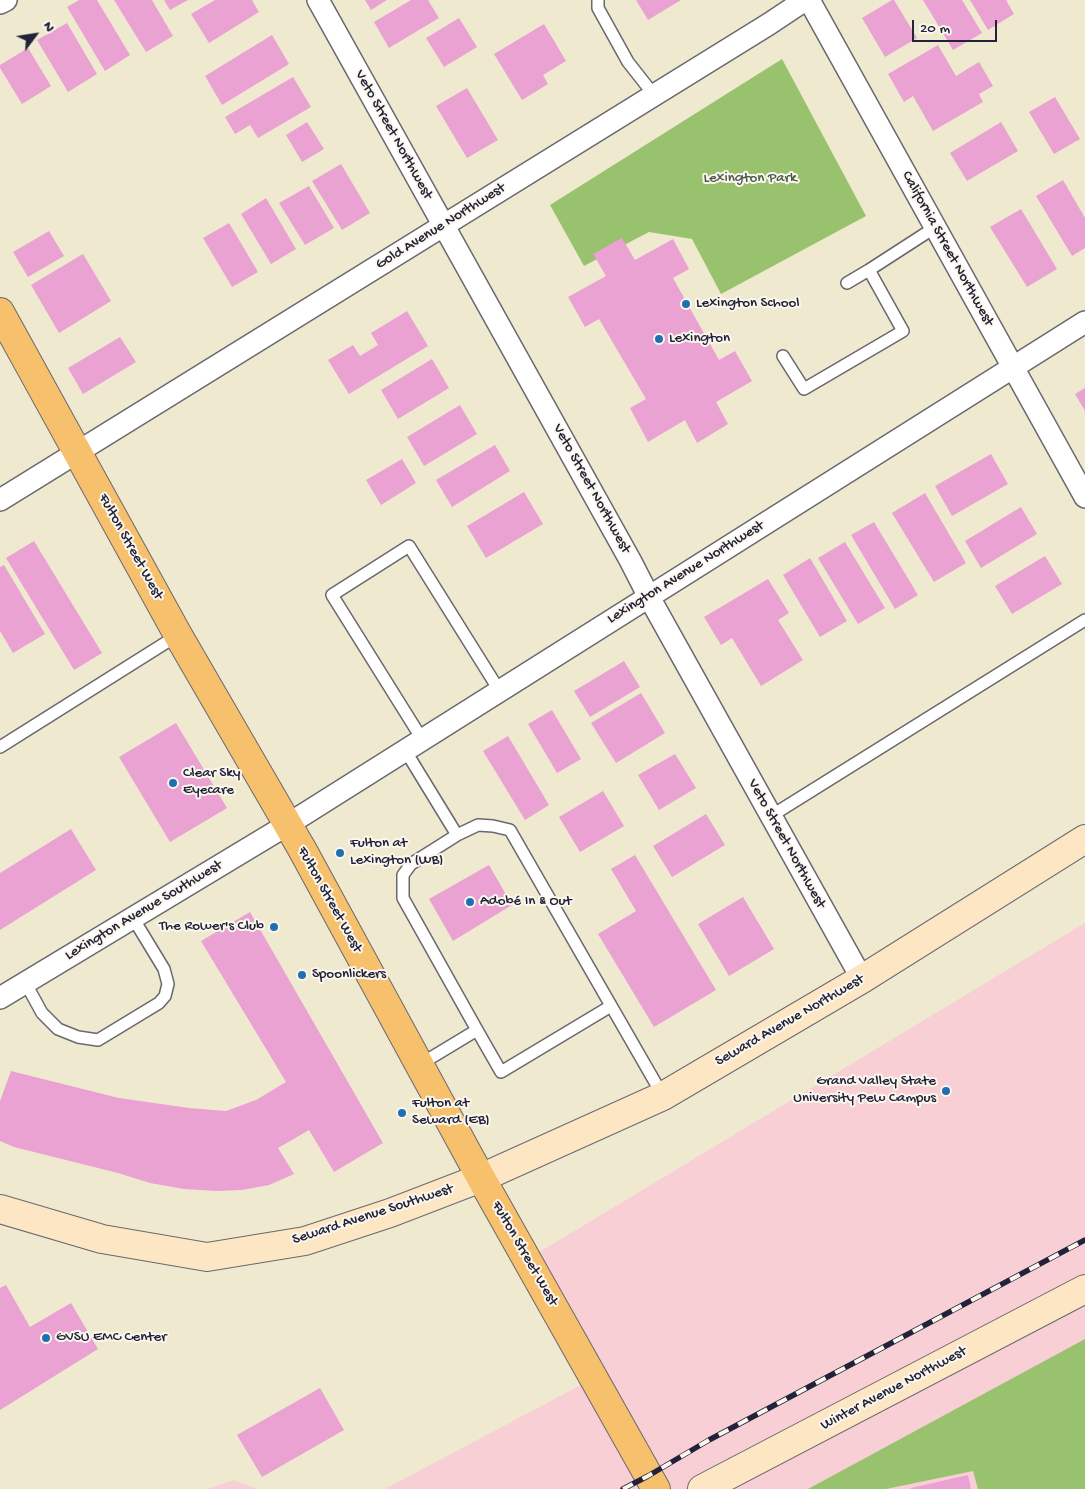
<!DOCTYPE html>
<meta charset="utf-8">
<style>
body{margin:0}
#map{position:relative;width:1085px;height:1489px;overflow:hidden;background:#efe9d0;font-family:"Gochi Hand",sans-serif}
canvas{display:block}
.north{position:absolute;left:10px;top:10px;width:50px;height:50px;-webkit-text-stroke:4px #fbf7ec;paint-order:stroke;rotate:59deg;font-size:14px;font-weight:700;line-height:20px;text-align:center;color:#22223b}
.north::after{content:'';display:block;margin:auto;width:18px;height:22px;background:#22223b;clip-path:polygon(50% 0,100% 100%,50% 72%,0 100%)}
.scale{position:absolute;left:912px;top:20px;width:85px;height:22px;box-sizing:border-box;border:2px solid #22223b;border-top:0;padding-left:6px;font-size:15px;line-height:18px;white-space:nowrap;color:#22223b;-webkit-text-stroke:4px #fbf7ec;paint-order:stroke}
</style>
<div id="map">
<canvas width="1085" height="1489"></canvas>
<div class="north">N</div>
<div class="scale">20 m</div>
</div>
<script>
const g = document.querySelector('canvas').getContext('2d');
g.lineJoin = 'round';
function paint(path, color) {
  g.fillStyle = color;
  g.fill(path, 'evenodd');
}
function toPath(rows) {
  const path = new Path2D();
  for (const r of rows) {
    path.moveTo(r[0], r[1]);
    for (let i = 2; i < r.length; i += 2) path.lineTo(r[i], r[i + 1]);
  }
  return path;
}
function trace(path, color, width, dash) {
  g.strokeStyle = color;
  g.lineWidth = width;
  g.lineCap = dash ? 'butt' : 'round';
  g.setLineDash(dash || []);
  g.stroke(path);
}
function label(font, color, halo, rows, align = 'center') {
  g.font = font + ' "Gochi Hand",sans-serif';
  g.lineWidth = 4;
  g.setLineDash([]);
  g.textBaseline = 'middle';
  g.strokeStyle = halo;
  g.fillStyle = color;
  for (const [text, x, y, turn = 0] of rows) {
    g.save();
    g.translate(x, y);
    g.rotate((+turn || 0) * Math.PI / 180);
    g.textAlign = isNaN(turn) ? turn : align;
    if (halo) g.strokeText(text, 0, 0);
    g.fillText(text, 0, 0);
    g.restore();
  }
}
paint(toPath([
 [1085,923,1085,1489,385,1489,594,1378,528,1259],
 [234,1480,258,1489,207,1489]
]), '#f7cfd5');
paint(toPath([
 [782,59,866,216,721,294,692,239,649,232,584,266,550,205],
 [1085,1339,1085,1489,978,1489,973,1471,886,1489,808,1489]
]), '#99c26e');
paint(toPath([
 [79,0,97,0,130,55,105,71,67,7],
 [114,0,152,0,173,36,146,52],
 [164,0,188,0,170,10],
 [215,0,252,0,259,12,209,43,191,14],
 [365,0,387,0,371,10],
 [411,0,428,0,439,18,389,48,374,22],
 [636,0,681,0,648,20],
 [892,0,894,0,917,38,885,57,862,18],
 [923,0,962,0,982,33,953,50],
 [970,0,1006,0,1014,14,988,30],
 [459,18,477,47,444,67,426,38],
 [67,23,97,74,68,92,37,40],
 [544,24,566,61,543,75,548,84,522,100,494,54],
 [272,35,289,64,222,105,205,76],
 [938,45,956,76,979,62,993,86,979,94,983,102,933,131,913,96,904,102,888,74],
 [28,48,51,86,22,104,0,68,0,65],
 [293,77,311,107,258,138,250,125,235,134,225,117],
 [467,88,498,140,467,158,436,106],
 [1055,97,1080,139,1054,154,1029,112],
 [307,122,324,149,302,162,286,135],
 [1001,122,1018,151,967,181,950,153],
 [341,164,370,213,342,230,312,181],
 [1063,180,1085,218,1085,248,1072,256,1036,196],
 [309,186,334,228,305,245,279,203],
 [266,198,296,249,271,264,241,214],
 [1021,209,1057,269,1027,287,990,227],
 [229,223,258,272,232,287,203,238],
 [49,231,64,256,28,277,13,252],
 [622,238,635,260,673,239,689,269,673,278,719,360,735,351,752,381,716,402,728,424,697,443,685,420,648,442,630,408,646,399,599,319,585,327,568,297,606,276,593,254],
 [83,254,111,301,59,333,31,285],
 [407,311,428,346,349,394,328,360,353,345,360,356,378,345,371,333],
 [120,337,136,362,83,394,68,368],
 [432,359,449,388,398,419,381,390],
 [1085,388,1085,411,1075,394],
 [460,405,477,434,424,466,407,437],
 [495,445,510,471,452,507,436,480],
 [991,454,1008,484,952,516,935,486],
 [402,459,416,483,381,505,366,480],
 [524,492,543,524,486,558,467,526],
 [925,493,966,563,934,582,892,513],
 [1021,507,1037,534,981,568,965,541],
 [874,522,918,595,895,609,851,535],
 [34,541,102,653,74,670,6,558],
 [845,542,885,608,858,624,818,558],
 [1045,556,1062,584,1012,614,995,586],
 [810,558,847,621,820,637,783,575],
 [4,565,45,634,13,653,0,631,0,567],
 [768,579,789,613,778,620,803,660,761,686,732,638,721,645,704,617],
 [624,661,640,687,590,717,574,691],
 [641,693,665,733,616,763,591,723],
 [552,710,581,759,557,773,528,724],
 [176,723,227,808,170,842,119,757],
 [508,736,549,805,525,820,483,751],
 [675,754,696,788,659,810,638,775],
 [603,791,624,826,580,852,559,817],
 [706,814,725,845,672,877,653,846],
 [71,829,96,870,0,930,0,873],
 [635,855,716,990,654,1027,598,934,636,911,611,869],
 [489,865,512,905,453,941,429,899],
 [743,897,774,949,729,976,698,924],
 [250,912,383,1143,334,1172,309,1130,278,1148,294,1174,269,1185,242,1190,217,1191,184,1189,150,1183,118,1173,14,1147,0,1141,0,1101,11,1071,119,1098,189,1108,226,1111,256,1100,286,1082,201,941],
 [6,1285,30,1327,71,1303,98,1349,0,1410,0,1288],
 [320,1388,344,1430,262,1477,237,1435],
 [968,1475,971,1489,911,1489,911,1488]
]), '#eaa2d3');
const lane = toPath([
 [598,0,598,8,628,62,654,95],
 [847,283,869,270],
 [783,356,804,389,903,331,869,270,934,228],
 [422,739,332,595,409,546,499,690],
 [0,747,178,635],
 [405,750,457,835,411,864,403,875,403,898,477,1030,419,1065],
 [771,816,1085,620],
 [457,835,478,825,493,826,510,830,663,1096],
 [25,982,42,1013,58,1029,78,1037,98,1040,159,1003,165,996,168,984,164,969,133,918],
 [477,1030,501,1072,611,1006]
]);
const street = toPath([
 [318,0,630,560,649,597,862,979],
 [809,0,1085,497],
 [0,3,6,0],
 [0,500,769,24,805,0],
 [0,998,287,825,1085,322]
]);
const secondary = toPath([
 [0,1209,102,1239,207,1257,305,1241,390,1213,481,1178,663,1096,862,979,1085,839],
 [702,1489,1085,1289]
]);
const primary = toPath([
 [0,312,178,635,302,849,481,1178,656,1489]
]);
trace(lane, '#6a686f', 14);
trace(street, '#6a686f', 24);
trace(secondary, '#6a686f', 30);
trace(primary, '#6a686f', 30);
trace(lane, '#fff', 11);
trace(street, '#fff', 21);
trace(secondary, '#fce6c4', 28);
trace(primary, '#f7c06c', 28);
const rail = toPath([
 [623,1489,648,1476,709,1440,1085,1240]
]);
trace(rail, '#22223b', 5.5);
trace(rail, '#fbf7ec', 4, [11]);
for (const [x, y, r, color] of [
 [686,304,5,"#1f6fb2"],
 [659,339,5,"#1f6fb2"],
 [173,783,5,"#1f6fb2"],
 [340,853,5,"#1f6fb2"],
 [470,902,5,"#1f6fb2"],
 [274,927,5,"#1f6fb2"],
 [302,975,5,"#1f6fb2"],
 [946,1091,5,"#1f6fb2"],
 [402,1113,5,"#1f6fb2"],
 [46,1338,5,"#1f6fb2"]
]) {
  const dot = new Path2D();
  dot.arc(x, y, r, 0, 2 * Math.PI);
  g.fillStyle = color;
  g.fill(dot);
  trace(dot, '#fbf7ec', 2);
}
label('15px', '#22223b', '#fbf7ec', [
 ["Veto Street Northwest",393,135,61],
 ["Gold Avenue Northwest",441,227,-32],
 ["California Street Northwest",947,249,61],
 ["Veto Street Northwest",591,489,61],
 ["Fulton Street West",130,547,61],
 ["Lexington Avenue Northwest",686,573,-32],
 ["Veto Street Northwest",786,844,61],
 ["Fulton Street West",329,900,61],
 ["Lexington Avenue Southwest",144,911,-31],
 ["Seward Avenue Northwest",790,1021,-30],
 ["Seward Avenue Southwest",373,1215,-18],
 ["Fulton Street West",524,1254,60],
 ["Winter Avenue Northwest",894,1389,-28]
]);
label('15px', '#4c5a4d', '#fbf7ec', [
 ["Lexington Park",750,179]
]);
label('15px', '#22223b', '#fbf7ec', [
 ["Lexington School",696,304],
 ["Lexington",669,339],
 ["Clear Sky",183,774],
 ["Eyecare",183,791],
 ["Fulton at",350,844],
 ["Lexington (WB)",350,861],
 ["Adobé In & Out",480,902],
 ["The Rower's Club",264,927,"right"],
 ["Spoonlickers",312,975],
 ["Grand Valley State",936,1082,"right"],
 ["University Pew Campus",936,1099,"right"],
 ["Fulton at",412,1104],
 ["Seward (EB)",412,1121],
 ["GVSU EMC Center",56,1338]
], 'left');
</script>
